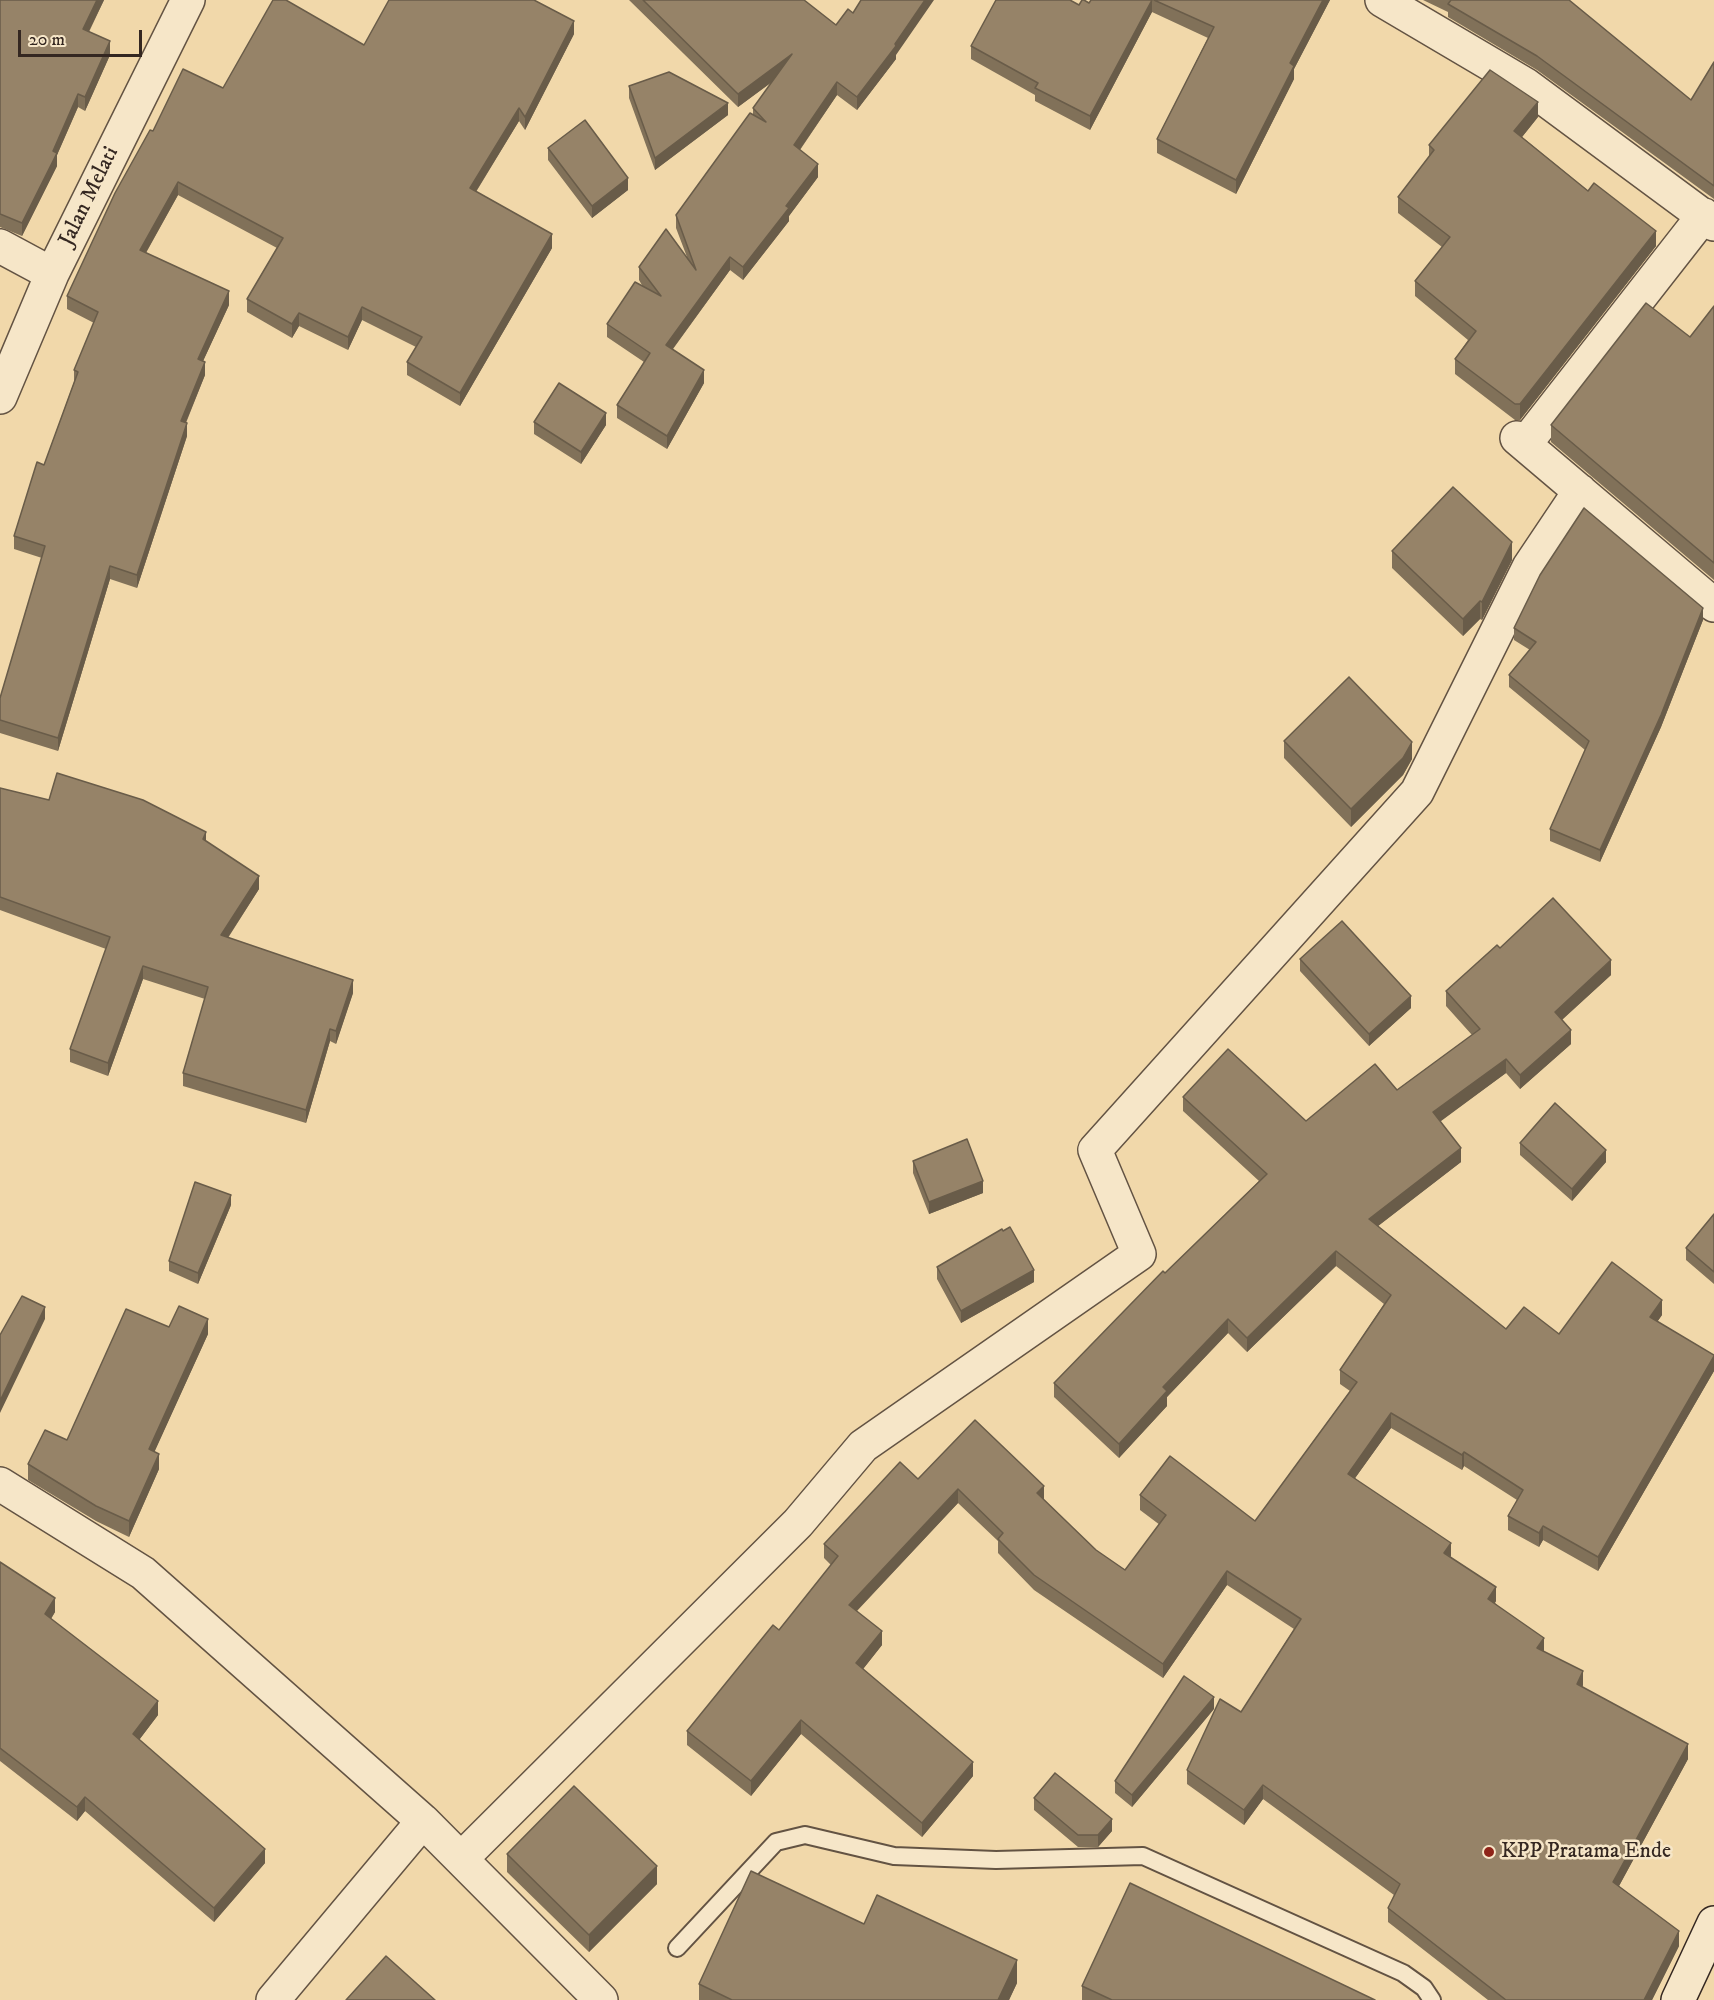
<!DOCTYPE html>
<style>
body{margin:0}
#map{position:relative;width:1714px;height:2000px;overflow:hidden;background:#f1d8aa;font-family:"IM FELL DW Pica",serif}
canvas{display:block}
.scale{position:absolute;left:18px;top:30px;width:124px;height:27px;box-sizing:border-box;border:3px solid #342721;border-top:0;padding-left:8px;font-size:18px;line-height:21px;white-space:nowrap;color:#342721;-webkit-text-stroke:4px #f6e6c8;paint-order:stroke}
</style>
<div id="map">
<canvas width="1714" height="2000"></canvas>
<div class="scale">20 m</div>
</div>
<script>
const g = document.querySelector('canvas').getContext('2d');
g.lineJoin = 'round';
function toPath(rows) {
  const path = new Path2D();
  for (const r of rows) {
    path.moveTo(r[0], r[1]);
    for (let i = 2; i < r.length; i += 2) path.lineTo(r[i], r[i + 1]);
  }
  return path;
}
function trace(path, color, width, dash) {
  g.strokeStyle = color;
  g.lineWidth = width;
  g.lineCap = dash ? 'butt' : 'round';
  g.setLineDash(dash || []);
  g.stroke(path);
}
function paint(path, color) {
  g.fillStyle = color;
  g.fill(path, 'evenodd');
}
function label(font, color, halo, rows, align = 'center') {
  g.font = font + ' "IM FELL DW Pica",serif';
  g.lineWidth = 5;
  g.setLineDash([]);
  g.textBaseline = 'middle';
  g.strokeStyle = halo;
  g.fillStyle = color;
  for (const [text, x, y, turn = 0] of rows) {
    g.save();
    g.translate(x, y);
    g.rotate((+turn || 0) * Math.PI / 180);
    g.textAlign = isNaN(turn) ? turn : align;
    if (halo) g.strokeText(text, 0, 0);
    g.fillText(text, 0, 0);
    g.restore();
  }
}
const lane = toPath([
 [677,1948,776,1842,805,1835,894,1856,996,1860,1143,1856,1403,1973,1424,1988,1432,2000]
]);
const street = toPath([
 [1382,0,1526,85,1714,224],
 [0,246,52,274],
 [0,397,52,274,188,0],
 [1517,438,1714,605],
 [1525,444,1704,215],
 [0,1484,143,1573,423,1821,601,2000],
 [461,1859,798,1523,863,1446,1139,1254,1095,1150,1417,792,1529,567,1580,491],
 [273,2000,423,1821]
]);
const secondary = toPath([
 [1678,2000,1714,1923]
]);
trace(lane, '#635343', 20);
trace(street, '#635343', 36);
trace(secondary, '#342721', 36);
trace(lane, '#f6e6c8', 16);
trace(street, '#f6e6c8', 33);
trace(secondary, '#f6e6c8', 33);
paint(toPath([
 [0,0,104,0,89,32,110,55,85,111,78,107,57,155,57,166,22,236,0,227],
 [629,0,804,0,836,25,896,55,896,59,857,110,837,95,800,150,818,177,789,216,789,221,743,280,730,270,673,349,704,383,667,449,617,418,617,405,644,362,607,337,607,324,643,287,639,280,639,267,687,257,676,228,676,215,753,114,753,108,772,82,738,107],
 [1091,0,1330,0,1294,69,1294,79,1236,194,1157,153,1157,139,1208,38,1152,12,1090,130,1035,101,1035,95,971,59,971,46,1079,5,1089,3],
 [1423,0,1569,0,1691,100,1714,62,1714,199,1537,70,1448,17,1448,12],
 [574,34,525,130,519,121,476,192,552,248,460,406,407,375,407,362,416,347,362,320,348,350,299,326,292,338,247,312,247,299,277,248,178,195,146,253,229,305,203,361,205,375,186,423,187,436,137,588,110,579,58,751,0,733,0,698,42,558,14,549,14,536,44,465,74,382,74,370,94,323,67,309,67,296,153,131,223,88,364,45],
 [629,86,728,115,655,170,629,98],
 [1538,117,1522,137,1656,246,1520,420,1515,420,1455,374,1455,359,1468,340,1415,296,1415,281,1442,247,1398,213,1398,197,1429,157,1429,145],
 [548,148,628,190,592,218,548,160],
 [1714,306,1714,580,1551,442,1551,425,1690,337],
 [534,422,606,425,581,464,534,434],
 [1392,551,1512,560,1482,620,1480,619,1463,636,1392,568],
 [1703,620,1661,727,1600,862,1550,841,1550,829,1585,750,1509,687,1509,675,1530,650,1514,640,1514,628],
 [1284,741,1412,759,1403,775,1351,827,1284,758],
 [0,788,206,842,259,889,228,938,353,993,336,1044,330,1041,306,1123,183,1086,183,1073,205,999,143,979,108,1076,70,1062,70,1049,106,949,0,910],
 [1500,948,1611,975,1562,1020,1571,1044,1520,1089,1506,1073,1440,1121,1461,1162,1378,1226,1506,1329,1559,1334,1662,1315,1657,1322,1714,1355,1714,1371,1598,1571,1543,1540,1539,1547,1508,1530,1508,1516,1517,1500,1464,1466,1462,1470,1391,1428,1355,1478,1451,1558,1496,1601,1495,1603,1544,1651,1583,1685,1582,1687,1688,1759,1619,1886,1679,1946,1652,2000,1488,2000,1388,1922,1388,1908,1394,1895,1263,1799,1244,1825,1187,1784,1187,1770,1241,1712,1294,1629,1227,1585,1163,1678,1034,1590,998,1553,998,1541,958,1503,857,1611,882,1645,863,1669,973,1776,922,1837,801,1734,751,1796,687,1745,687,1731,779,1630,831,1565,824,1558,824,1544,918,1479,1044,1500,1096,1550,1125,1570,1160,1525,1140,1510,1140,1495,1255,1521,1350,1391,1340,1384,1340,1370,1384,1304,1336,1266,1247,1352,1228,1333,1167,1397,1167,1406,1119,1458,1054,1397,1054,1383,1165,1273,1259,1181,1183,1111,1183,1097,1306,1121,1397,1090,1472,1035,1446,1006,1446,991],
 [1300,959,1411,1008,1369,1046,1300,971],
 [1520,1143,1606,1162,1572,1201,1520,1155],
 [913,1161,983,1193,929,1214,913,1173],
 [231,1205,198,1284,169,1271,169,1261],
 [1714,1214,1714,1284,1686,1260,1686,1248],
 [937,1267,1034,1282,961,1323,937,1279],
 [169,1327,208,1334,154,1452,159,1469,129,1537,96,1521,28,1480,28,1464,67,1440],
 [0,1562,55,1612,51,1619,158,1715,139,1740,265,1863,214,1922,85,1811,77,1821,0,1761],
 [1214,1709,1132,1807,1115,1793,1115,1781],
 [1034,1798,1112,1831,1098,1847,1078,1847,1034,1810],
 [507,1854,657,1884,589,1952,507,1872],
 [864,1924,1017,1983,1009,2000,699,2000,699,1984],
 [1082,1986,1375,2000,1082,2000]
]), '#817159');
paint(toPath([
 [97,0,104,0,83,43,83,29],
 [925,0,934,0,896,55,896,59,857,110,857,97],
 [1152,0,1152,12,1090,130,1090,116],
 [1323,0,1330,0,1294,69,1294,79,1236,194,1236,180,1290,63],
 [574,21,574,34,525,130,525,117],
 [110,41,110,55,85,111,85,97],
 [792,54,792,67,738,107,738,94],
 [837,82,837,95,794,158,794,145],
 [78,94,78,107,57,155,57,166,22,236,22,223],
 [1538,102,1538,117,1514,147,1514,131],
 [728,103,728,115,655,170,655,158],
 [519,108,519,121,470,201,470,188],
 [818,164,818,177,789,216,789,221,743,280,743,267,786,206],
 [628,178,628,190,592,218,592,206],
 [178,182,178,195,140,263,140,250],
 [1656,231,1656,246,1520,420,1520,404],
 [552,234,552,248,460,406,460,393],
 [730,257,730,270,666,358,666,345],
 [229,291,229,305,198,372,198,359],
 [362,307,362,320,348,350,348,337],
 [299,313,299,326,292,338,292,324],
 [205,362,205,375,181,434,181,421],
 [704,370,704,383,667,449,667,436],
 [606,413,606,425,581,464,581,452],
 [187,423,187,436,137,588,137,575],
 [1512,542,1512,560,1482,620,1482,602],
 [110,566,110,579,58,751,58,738],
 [1480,601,1480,619,1463,636,1463,619],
 [1703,608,1703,620,1661,727,1600,862,1600,850],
 [1412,742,1412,759,1403,775,1351,827,1351,809],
 [206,832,206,845,203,839],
 [259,876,259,889,221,948,221,935],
 [1611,960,1611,975,1555,1026,1555,1012],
 [143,966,143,979,108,1076,108,1063],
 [353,980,353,993,336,1044,336,1031],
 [1411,996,1411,1008,1369,1046,1369,1034],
 [330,1029,330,1041,306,1123,306,1110],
 [1571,1030,1571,1044,1520,1089,1520,1075],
 [1506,1059,1506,1073,1433,1127,1433,1112],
 [1461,1148,1461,1162,1369,1233,1369,1219],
 [1606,1150,1606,1162,1572,1201,1572,1189],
 [983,1181,983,1193,929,1214,929,1202],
 [231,1195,231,1205,198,1284,198,1273],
 [1336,1251,1336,1266,1247,1352,1247,1338],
 [1034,1270,1034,1282,961,1323,961,1311],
 [1662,1300,1662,1315,1650,1332,1650,1317],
 [45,1307,45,1319,0,1413,0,1401],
 [208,1319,208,1334,149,1464,149,1449],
 [1228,1319,1228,1333,1167,1397,1167,1406,1119,1458,1119,1444,1163,1387],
 [1714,1356,1714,1371,1598,1571,1598,1557],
 [1391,1413,1391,1428,1348,1488,1348,1474],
 [1464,1452,1464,1466,1462,1470,1462,1455],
 [159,1454,159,1469,129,1537,129,1521],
 [1044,1486,1044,1500,1037,1493],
 [958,1489,958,1503,849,1619,849,1605],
 [1543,1526,1543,1540,1539,1547,1539,1533],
 [1451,1543,1451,1557,1444,1553],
 [1227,1571,1227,1585,1163,1678,1163,1664],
 [1496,1587,1496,1601,1488,1613,1488,1599],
 [55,1598,55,1612,45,1628,45,1614],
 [882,1631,882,1645,856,1678,856,1663],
 [1544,1638,1544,1653,1537,1648],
 [1583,1671,1583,1685,1577,1698,1577,1684],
 [1214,1697,1214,1709,1132,1807,1132,1795],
 [158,1701,158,1715,133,1748,133,1734],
 [801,1720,801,1734,751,1796,751,1781],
 [1688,1744,1688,1759,1613,1897,1613,1882],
 [973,1762,973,1776,922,1837,922,1823],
 [1263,1785,1263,1799,1244,1825,1244,1810],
 [85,1797,85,1811,77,1821,77,1807],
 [1112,1819,1112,1831,1098,1847,1098,1835],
 [265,1849,265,1863,214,1922,214,1908],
 [657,1866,657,1884,589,1952,589,1935],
 [1679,1931,1679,1946,1652,2000,1644,2000],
 [1017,1960,1017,1983,1009,2000,998,2000]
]), '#695c49');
const building = toPath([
 [0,0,97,0,83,29,110,41,85,97,78,94,53,151,57,153,22,223,0,214,0,0],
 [273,0,286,0,364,45,389,0,534,0,574,21,525,117,519,108,470,188,552,234,460,393,407,362,422,337,362,307,348,337,299,313,292,324,247,299,283,238,178,182,140,250,229,291,198,359,205,362,181,421,187,423,137,575,110,566,58,738,0,720,0,698,45,546,14,536,37,462,44,465,78,372,74,370,98,312,67,296,115,193,150,130,153,131,183,69,223,88,273,0],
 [643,0,804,0,836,25,848,9,853,13,861,0,925,0,895,44,896,46,857,97,837,82,794,145,818,164,786,206,789,208,743,267,730,257,666,345,704,370,667,436,617,405,650,353,607,324,635,282,661,296,639,267,666,229,696,270,676,215,750,113,766,122,753,108,792,54,738,94,643,0],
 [996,0,1070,0,1079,5,1082,0,1084,0,1089,3,1091,0,1152,0,1090,116,1035,88,1038,83,971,46,996,0],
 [1154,0,1323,0,1290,63,1294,66,1236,180,1157,139,1214,27,1154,0],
 [1451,0,1569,0,1691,100,1714,62,1714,186,1537,56,1448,4,1451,0],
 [1490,70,1538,102,1514,131,1588,191,1594,183,1656,231,1520,404,1515,404,1455,359,1476,331,1415,281,1450,237,1398,197,1434,150,1429,145,1490,70],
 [669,72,728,103,655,158,629,86,669,72],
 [585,120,628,178,592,206,548,148,585,120],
 [1646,303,1690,337,1714,306,1714,563,1551,425,1646,303],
 [559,383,606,413,581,452,534,422,559,383],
 [1453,487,1512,542,1482,602,1480,601,1463,619,1392,551,1453,487],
 [1584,508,1703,608,1661,715,1600,850,1550,829,1589,741,1509,675,1536,642,1514,628,1540,575,1584,508],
 [1349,677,1412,742,1403,758,1351,809,1284,741,1349,677],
 [57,773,143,800,206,832,203,839,259,876,221,935,353,980,336,1031,330,1029,306,1110,183,1073,208,987,143,966,108,1063,70,1049,110,937,0,897,0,788,49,800,57,773],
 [1553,898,1611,960,1555,1012,1571,1030,1520,1075,1506,1059,1433,1112,1461,1148,1369,1219,1506,1329,1524,1307,1559,1334,1612,1262,1662,1300,1650,1317,1714,1355,1714,1356,1598,1557,1543,1526,1539,1533,1508,1516,1523,1490,1464,1452,1462,1455,1391,1413,1348,1474,1451,1543,1444,1553,1496,1587,1488,1599,1544,1638,1537,1648,1583,1671,1577,1684,1688,1744,1613,1882,1679,1931,1644,2000,1506,2000,1388,1908,1400,1884,1263,1785,1244,1810,1187,1770,1220,1699,1241,1712,1301,1619,1227,1571,1163,1664,1034,1575,998,1539,1003,1533,958,1489,849,1605,882,1631,856,1663,973,1762,922,1823,801,1720,751,1781,687,1731,773,1625,779,1630,838,1556,824,1544,900,1462,918,1479,975,1420,1044,1486,1037,1493,1096,1550,1125,1570,1166,1515,1140,1495,1170,1456,1255,1521,1357,1382,1340,1370,1391,1295,1336,1251,1247,1338,1228,1319,1163,1387,1167,1391,1119,1444,1054,1383,1163,1271,1165,1273,1267,1174,1183,1097,1228,1049,1306,1121,1375,1064,1397,1090,1480,1029,1446,991,1497,945,1500,948,1553,898],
 [1342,921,1411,996,1369,1034,1300,959,1342,921],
 [1555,1103,1606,1150,1572,1189,1520,1143,1555,1103],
 [967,1139,983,1181,929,1202,913,1161,967,1139],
 [195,1182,231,1195,198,1273,169,1261,195,1182],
 [1714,1214,1714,1272,1686,1248,1714,1214],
 [1010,1227,1034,1270,961,1311,937,1267,1002,1229,1003,1231,1010,1227],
 [22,1296,45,1307,0,1401,0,1335,22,1296],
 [179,1306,208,1319,149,1449,159,1454,129,1521,96,1506,28,1464,45,1430,67,1440,126,1309,169,1327,179,1306],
 [0,1562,55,1598,45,1614,158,1701,133,1734,265,1849,214,1908,85,1797,77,1807,0,1748,0,1562],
 [1184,1676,1214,1697,1132,1795,1115,1781,1184,1676],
 [1055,1773,1112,1819,1098,1835,1078,1835,1034,1798,1055,1773],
 [574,1786,657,1866,589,1935,507,1854,574,1786],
 [751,1871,864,1924,877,1895,1017,1960,998,2000,732,2000,699,1984,751,1871],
 [1130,1883,1375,2000,1112,2000,1082,1986,1130,1883],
 [386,1956,435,2000,346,2000,386,1956]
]);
paint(building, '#968368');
trace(building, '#695c49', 1.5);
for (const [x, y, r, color] of [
 [1489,1852,6,"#8f2418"]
]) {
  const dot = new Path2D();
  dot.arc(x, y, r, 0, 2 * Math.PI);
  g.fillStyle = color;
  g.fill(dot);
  trace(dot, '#f6e6c8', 2);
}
label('22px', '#342721', '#f6e6c8', [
 ["Jalan Melati",90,197,-64]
]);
label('22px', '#342721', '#f6e6c8', [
 ["KPP Pratama Ende",1501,1852]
], 'left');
</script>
